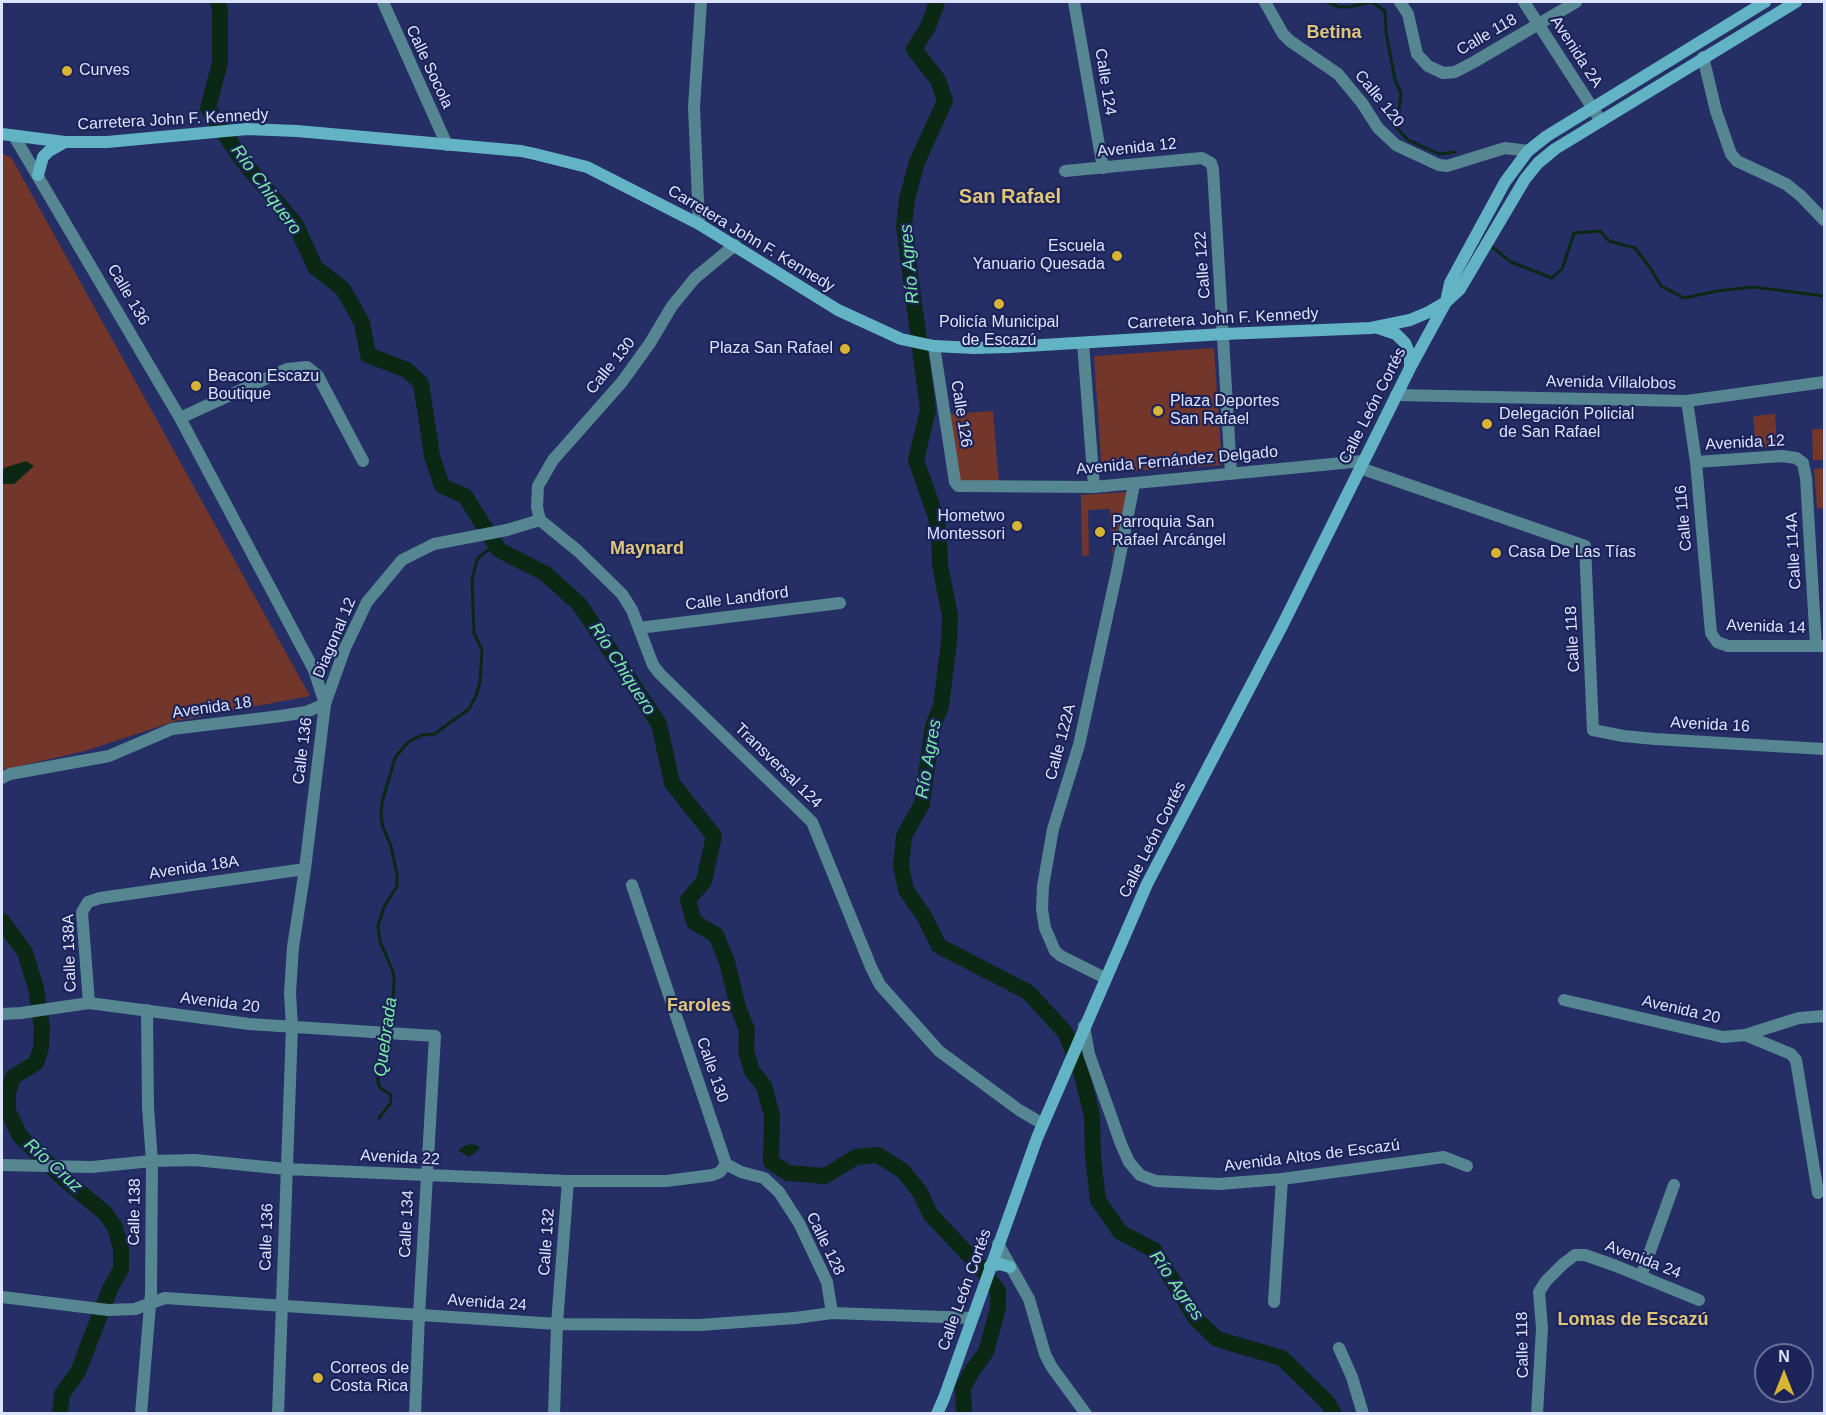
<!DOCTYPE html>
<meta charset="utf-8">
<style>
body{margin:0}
#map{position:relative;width:1826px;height:1415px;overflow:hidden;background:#252e65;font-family:Helvetica,sans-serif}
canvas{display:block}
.frame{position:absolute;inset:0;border:3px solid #dbe3ff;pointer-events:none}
.north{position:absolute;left:1754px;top:1343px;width:60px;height:60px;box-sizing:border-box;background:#1c2359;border:2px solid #68709b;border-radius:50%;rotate:0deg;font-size:16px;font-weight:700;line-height:24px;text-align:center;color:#dbe3ff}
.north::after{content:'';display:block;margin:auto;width:21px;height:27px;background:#d7b434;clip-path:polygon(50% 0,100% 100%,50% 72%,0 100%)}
</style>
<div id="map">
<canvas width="1826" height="1415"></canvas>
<div class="frame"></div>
<div class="north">N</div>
</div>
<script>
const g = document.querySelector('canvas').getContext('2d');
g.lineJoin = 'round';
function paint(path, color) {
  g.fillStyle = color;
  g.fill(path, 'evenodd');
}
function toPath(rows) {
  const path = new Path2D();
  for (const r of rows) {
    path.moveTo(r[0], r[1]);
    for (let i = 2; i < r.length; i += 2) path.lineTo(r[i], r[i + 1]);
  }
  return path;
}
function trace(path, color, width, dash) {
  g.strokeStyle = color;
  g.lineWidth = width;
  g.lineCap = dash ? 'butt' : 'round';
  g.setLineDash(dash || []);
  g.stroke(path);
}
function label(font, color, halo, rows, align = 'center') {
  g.font = font + ' Helvetica,sans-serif';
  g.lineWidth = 4.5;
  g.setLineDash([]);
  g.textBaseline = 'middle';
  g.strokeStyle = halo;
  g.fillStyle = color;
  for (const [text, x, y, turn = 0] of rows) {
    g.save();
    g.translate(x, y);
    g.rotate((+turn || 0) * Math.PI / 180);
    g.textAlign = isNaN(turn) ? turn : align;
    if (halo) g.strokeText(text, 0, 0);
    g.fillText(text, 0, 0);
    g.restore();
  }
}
paint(toPath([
 [2,154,11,157,310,696,176,721,85,751,2,770],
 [1214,348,1222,465,1102,473,1094,356],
 [993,411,999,484,959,484,949,414],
 [1775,414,1777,447,1756,449,1753,416],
 [1812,429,1824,429,1824,460,1813,460],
 [1824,468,1824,508,1817,509,1814,469],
 [1127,492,1112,556,1110,509,1088,510,1089,555,1082,556,1081,495]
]), '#73362a');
paint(toPath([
 [26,461,34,466,14,484,4,484,2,481,2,473,4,468],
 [472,1144,479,1146,479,1149,469,1157,459,1151,459,1149,466,1145]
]), '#0b2815');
trace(toPath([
 [1327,2,1339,7,1349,7,1372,2,1385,11,1386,32,1395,80,1401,93,1397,128,1408,140,1439,154,1455,152],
 [1491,246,1511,262,1552,278,1562,269,1574,233,1600,231,1609,241,1635,248,1649,266,1661,286,1684,298,1717,291,1754,287,1824,296],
 [388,1029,393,1004,394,978,392,969,380,942,378,925,384,907,397,886,397,875,391,846,383,827,381,816,382,802,395,758,408,742,422,735,435,734,444,727,469,709,476,696,480,682,482,650,474,633,472,580,477,559,495,544],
 [379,1118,390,1104,391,1098,390,1094,380,1088,378,1083,378,1071,385,1035]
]), '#0b2815', 3);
trace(toPath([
 [218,2,220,11,220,63,208,108,242,160,296,225,315,267,343,289,362,323,368,355,407,370,421,383,432,456,442,486,465,496,499,550,546,574,580,605,659,724,672,783,714,836,704,881,688,900,694,922,716,935,727,962,738,1007,747,1030,746,1051,752,1071,764,1086,772,1115,771,1162,788,1173,825,1176,856,1157,878,1155,903,1171,920,1192,930,1214,981,1268,998,1291,998,1308,986,1352,972,1371,963,1388,964,1414],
 [937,2,928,27,914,49,938,80,945,101,917,162,907,199,904,226,928,410,916,460,936,517,939,535,940,565,950,616,949,642,941,706,933,726,922,804,904,836,901,865,906,890,924,916,939,946,1028,992,1065,1032,1081,1071,1092,1116,1093,1157,1098,1200,1120,1232,1154,1250,1196,1319,1217,1339,1282,1358,1328,1403,1334,1414],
 [2,921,25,952,36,988,42,1027,41,1048,36,1063,13,1077,8,1093,8,1111,20,1136,64,1179,105,1213,115,1227,121,1249,121,1269,110,1289,78,1372,62,1394,60,1414]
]), '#0b2815', 16);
trace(toPath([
 [383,2,447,145],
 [1074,2,1103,168],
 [1265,2,1283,34,1290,41,1338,74,1362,103,1378,128,1396,145,1439,165,1447,166,1505,148,1528,151],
 [1400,2,1408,14,1417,54,1428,66,1443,73,1455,72,1474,62,1576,2],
 [1524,2,1601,121],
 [1703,57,1716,111,1731,154,1737,161,1786,184,1801,196,1824,220],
 [14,136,180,418,314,670,325,704,305,869,293,947,290,993,292,1027,278,1414],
 [1065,171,1202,158,1211,163,1213,169,1231,473],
 [699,224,694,107,701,2],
 [1083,343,1094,487],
 [934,346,955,482,958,486,1094,487,1363,461],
 [1396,395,1687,401,1824,382],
 [1687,401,1696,462,1711,633,1717,642,1728,646,1824,646],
 [180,418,287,369,307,367,318,376,363,461],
 [1696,462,1782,456,1796,458,1803,463,1806,478,1816,646],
 [1360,468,1585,546,1593,730,1623,736,1655,739,1824,749],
 [540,520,578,551,622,594,632,610,653,665,660,674,812,822,871,967,880,985,939,1051,1019,1110,1043,1124],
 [540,520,537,507,538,486,553,460,622,382,650,343,672,306,695,278,735,245],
 [639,628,840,603],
 [325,704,345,648,367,602,402,560,434,544,507,530,540,520],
 [2,778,10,774,109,756,172,729,281,716,306,712,325,704],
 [632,885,726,1164],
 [1105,978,1061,956,1055,951,1045,928,1042,909,1043,886,1053,829,1079,745,1117,571,1134,484],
 [1564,1000,1723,1037,1745,1035,1799,1018,1824,1016],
 [89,1003,82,912,88,902,100,898,305,869],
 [2,1014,21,1013,89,1003,249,1024,435,1036,419,1315,415,1414],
 [1084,1026,1089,1054,1121,1144,1129,1162,1140,1175,1156,1181,1219,1184,1282,1179,1444,1157,1467,1166],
 [1745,1035,1791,1054,1796,1060,1818,1193],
 [726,1164,741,1172,764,1178,779,1192,799,1223,827,1282,832,1313],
 [2,1165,92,1167,152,1161,195,1160,286,1169,568,1181,666,1181,713,1175,720,1172,726,1164],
 [998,1244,1029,1299,1045,1354,1051,1366,1086,1414],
 [1641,1276,1674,1185],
 [2,1297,108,1310,135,1309,165,1298,557,1324,700,1325,795,1318,832,1313,972,1318],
 [1274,1302,1282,1179],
 [1339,1348,1352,1377,1363,1414],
 [141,1414,151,1293,152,1161,148,1107,147,1010],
 [554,1414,557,1324,568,1181],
 [1537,1414,1542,1328,1539,1292,1546,1281,1563,1264,1575,1255,1585,1255,1616,1266,1699,1300]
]), '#558691', 12);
trace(toPath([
 [2,134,65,142,107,142,247,129,297,131,521,151,535,154,587,167,699,224,838,310,901,339,934,346,974,348,1009,347,1224,334,1371,328,1410,320,1429,312,1446,302,1460,289,1525,179,1538,163,1555,149,1796,2],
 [38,175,43,157,49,151,65,142],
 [1378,328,1396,334,1405,343,1410,355,1410,368],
 [990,1266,1000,1264,1010,1267],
 [937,1414,944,1398,1037,1138,1147,884,1283,624,1410,368,1446,302,1450,283,1505,182,1528,151,1547,136,1765,2]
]), '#62b4c5', 12);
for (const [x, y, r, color] of [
 [67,71,6,"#d7b434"],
 [1117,256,6,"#d7b434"],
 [999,304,6,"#d7b434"],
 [845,349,6,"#d7b434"],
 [196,386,6,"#d7b434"],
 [1158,411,6,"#d7b434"],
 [1487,424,6,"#d7b434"],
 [1017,526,6,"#d7b434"],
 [1100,532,6,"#d7b434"],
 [1496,553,6,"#d7b434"],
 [318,1378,6,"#d7b434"]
]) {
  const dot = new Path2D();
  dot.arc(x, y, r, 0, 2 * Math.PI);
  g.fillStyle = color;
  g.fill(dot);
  trace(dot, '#1c2359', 2);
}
label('16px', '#dbe3ff', '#1c2359', [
 ["Calle 118",1487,35,-30],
 ["Avenida 2A",1576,52,57],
 ["Calle Socola",429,67,65],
 ["Calle 124",1105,82,81],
 ["Calle 120",1379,99,51],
 ["Carretera John F. Kennedy",173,120,-3],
 ["Avenida 12",1137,148,-6],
 ["Carretera John F. Kennedy",751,239,31],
 ["Calle 122",1203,265,-94],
 ["Calle 136",128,295,60],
 ["Carretera John F. Kennedy",1223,319,-3],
 ["Calle 130",611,366,-51],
 ["Avenida Villalobos",1611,383,1],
 ["Calle León Cortés",1373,406,-63],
 ["Calle 126",961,414,81],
 ["Avenida 12",1745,443,-3],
 ["Avenida Fernández Delgado",1177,461,-5],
 ["Calle 116",1684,518,-95],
 ["Calle 114A",1794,551,-93],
 ["Calle Landford",737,599,-7],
 ["Avenida 14",1766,627,2],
 ["Diagonal 12",335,638,-67],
 ["Calle 118",1573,639,-93],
 ["Avenida 18",212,708,-8],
 ["Avenida 16",1710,725,3],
 ["Calle 122A",1061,742,-75],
 ["Calle 136",303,751,-83],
 ["Transversal 124",778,766,44],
 ["Calle León Cortés",1153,840,-63],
 ["Avenida 18A",194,868,-8],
 ["Calle 138A",70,953,-92],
 ["Avenida 20",220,1003,7],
 ["Avenida 20",1681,1010,13],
 ["Calle 130",712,1070,71],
 ["Avenida Altos de Escazú",1312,1156,-7],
 ["Avenida 22",400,1158,3],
 ["Calle 138",135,1212,-89],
 ["Calle 134",407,1224,-87],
 ["Calle 136",267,1237,-88],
 ["Calle 132",547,1242,-86],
 ["Calle 128",825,1244,64],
 ["Avenida 24",1643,1260,21],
 ["Calle León Cortés",965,1290,-70],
 ["Avenida 24",487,1303,4],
 ["Calle 118",1523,1345,-91]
]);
label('16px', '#dbe3ff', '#1c2359', [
 ["Curves",79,71],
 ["Escuela",1105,247,"right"],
 ["Yanuario Quesada",1105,265,"right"],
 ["Policía Municipal",999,323,"center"],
 ["de Escazú",999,341,"center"],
 ["Plaza San Rafael",833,349,"right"],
 ["Beacon Escazu",208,377],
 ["Boutique",208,395],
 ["Plaza Deportes",1170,402],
 ["San Rafael",1170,420],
 ["Delegación Policial",1499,415],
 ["de San Rafael",1499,433],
 ["Hometwo",1005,517,"right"],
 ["Montessori",1005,535,"right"],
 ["Parroquia San",1112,523],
 ["Rafael Arcángel",1112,541],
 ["Casa De Las Tías",1508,553],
 ["Correos de",330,1369],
 ["Costa Rica",330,1387]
], 'left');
label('bold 18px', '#dec67a', '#1c2359', [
 ["Betina",1334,33],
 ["Maynard",647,549],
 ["Faroles",699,1006],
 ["Lomas de Escazú",1633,1320]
]);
label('italic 18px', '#78ed9f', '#1c2359', [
 ["Río Chiquero",266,190,54],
 ["Río Agres",910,264,-95],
 ["Río Chiquero",622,669,57],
 ["Río Agres",929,759,-80],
 ["Quebrada",386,1037,-82],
 ["Río Cruz",53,1166,42],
 ["Río Agres",1176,1286,55]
]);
label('bold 20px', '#dec67a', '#1c2359', [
 ["San Rafael",1010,197]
]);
</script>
